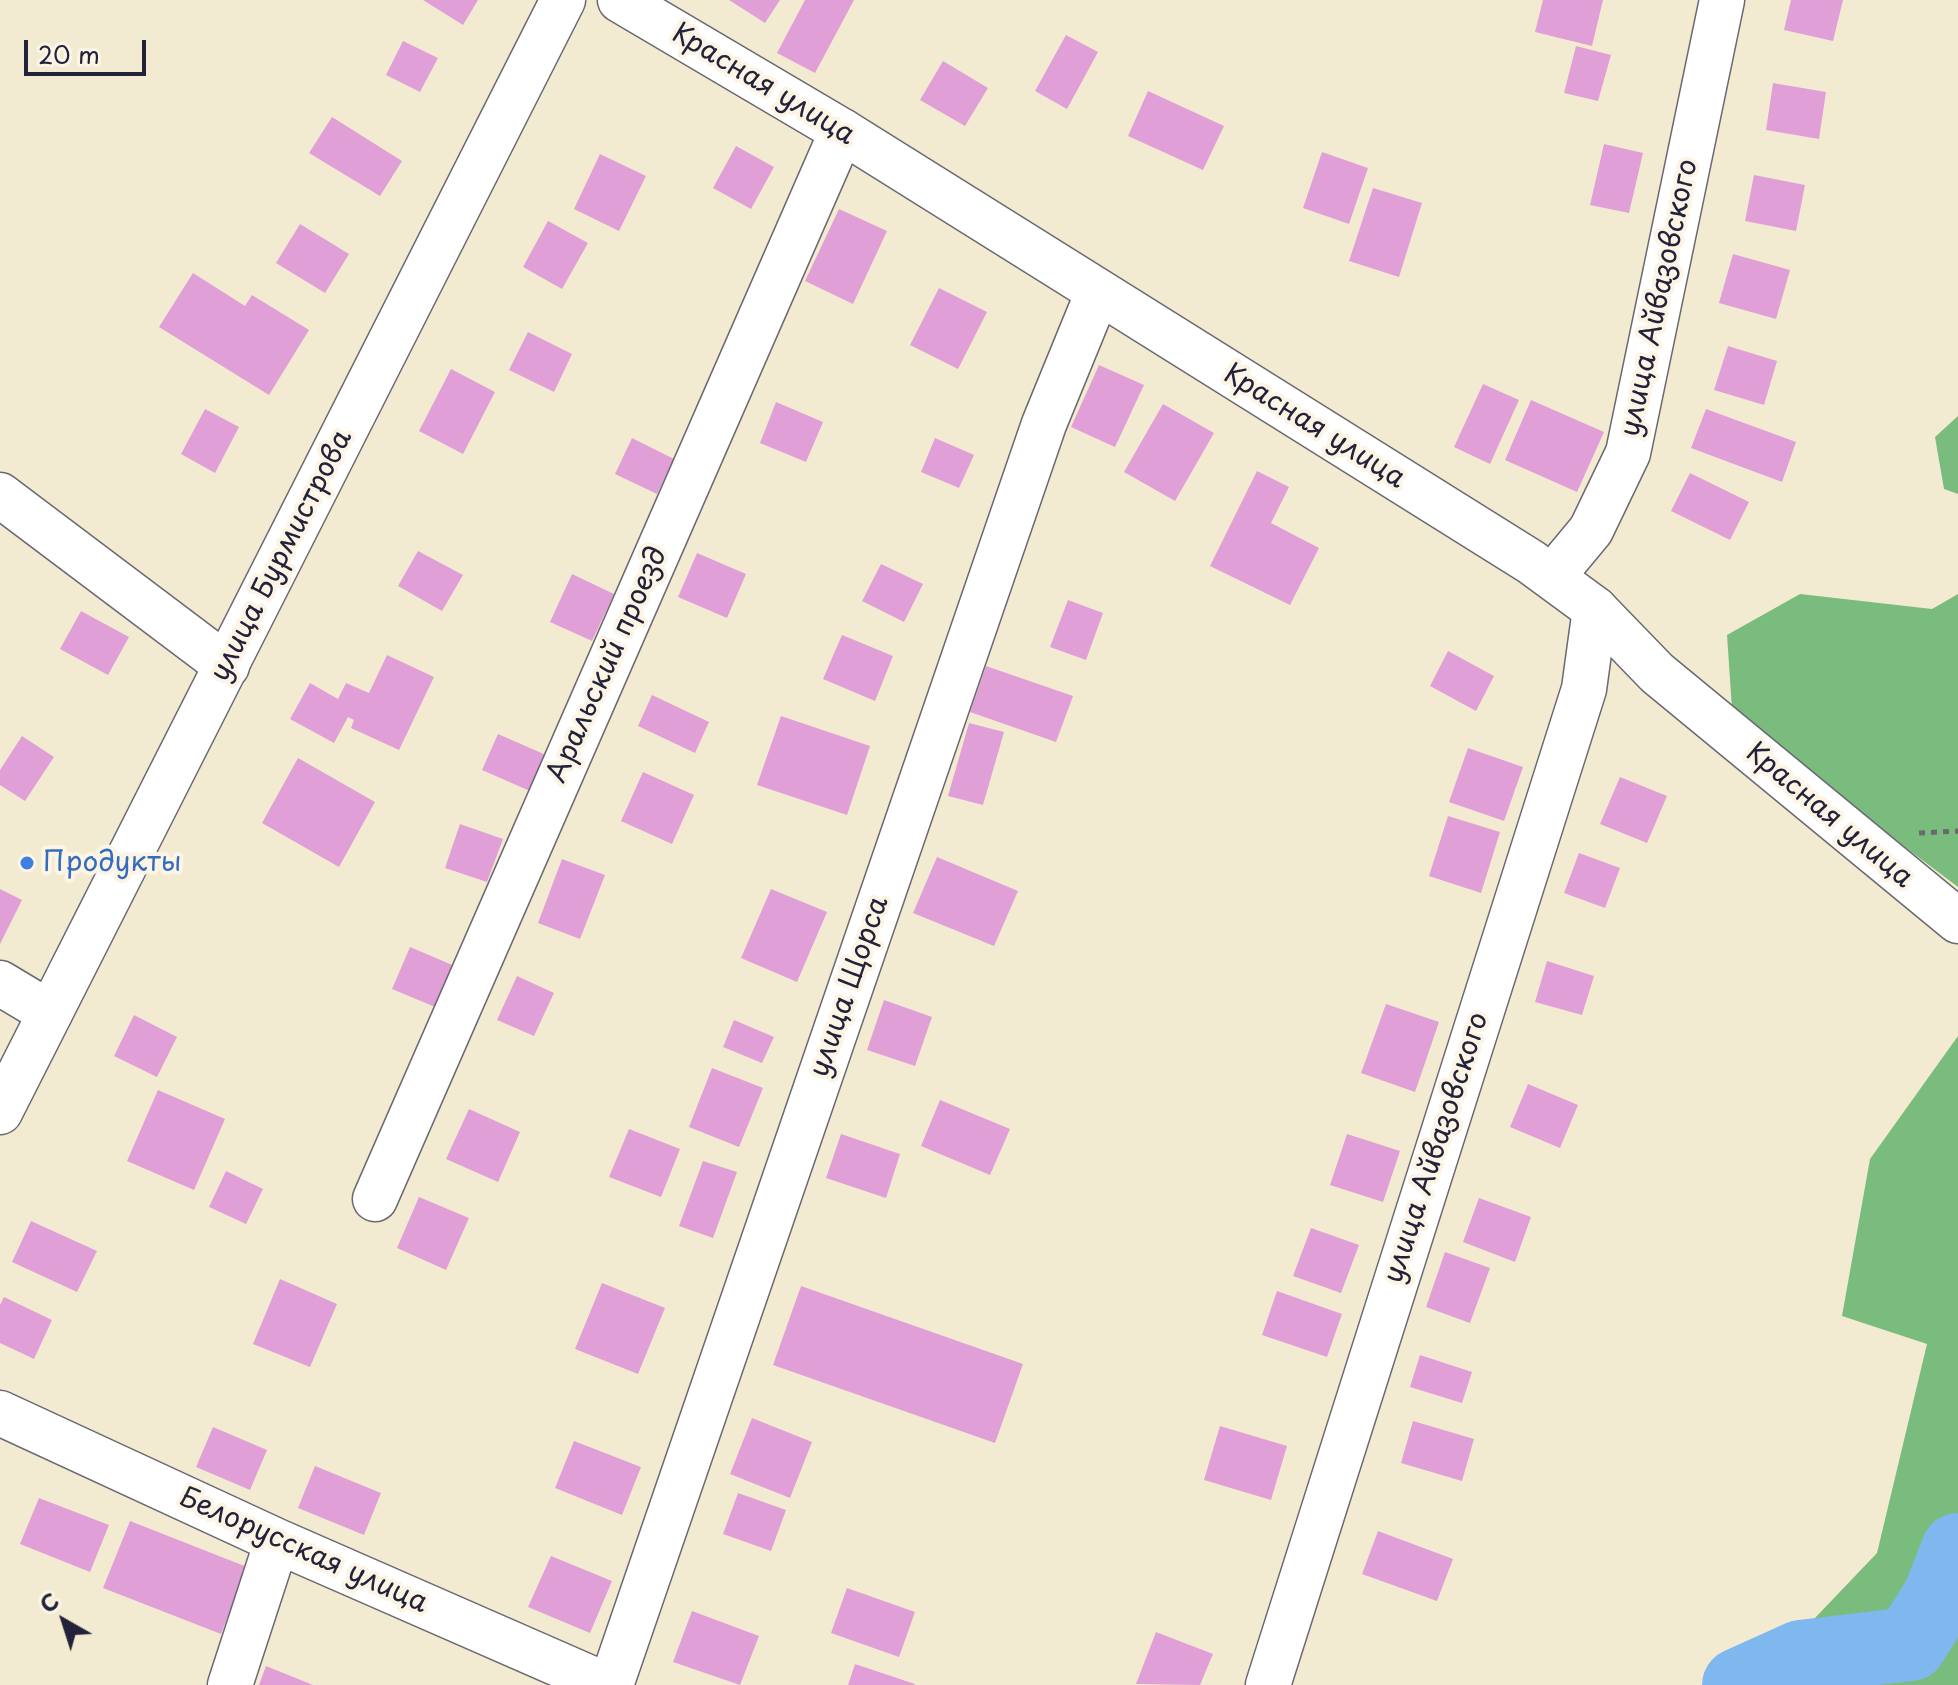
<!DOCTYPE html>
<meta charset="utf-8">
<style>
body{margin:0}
#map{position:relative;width:1958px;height:1685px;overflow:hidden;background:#f2ebd2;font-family:"Playpen Sans",sans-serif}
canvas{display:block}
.north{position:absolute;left:24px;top:1581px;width:80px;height:80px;-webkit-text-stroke:6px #fcf5e5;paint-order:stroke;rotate:321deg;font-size:22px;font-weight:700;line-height:32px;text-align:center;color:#22223b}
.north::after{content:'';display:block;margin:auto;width:28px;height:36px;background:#22223b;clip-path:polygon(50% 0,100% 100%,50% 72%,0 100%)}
.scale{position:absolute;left:24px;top:40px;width:122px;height:36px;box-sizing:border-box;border:4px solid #22223b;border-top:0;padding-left:10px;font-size:24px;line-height:28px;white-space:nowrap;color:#22223b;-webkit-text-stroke:6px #fcf5e5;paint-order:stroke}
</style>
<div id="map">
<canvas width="1958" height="1685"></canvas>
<div class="north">С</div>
<div class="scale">20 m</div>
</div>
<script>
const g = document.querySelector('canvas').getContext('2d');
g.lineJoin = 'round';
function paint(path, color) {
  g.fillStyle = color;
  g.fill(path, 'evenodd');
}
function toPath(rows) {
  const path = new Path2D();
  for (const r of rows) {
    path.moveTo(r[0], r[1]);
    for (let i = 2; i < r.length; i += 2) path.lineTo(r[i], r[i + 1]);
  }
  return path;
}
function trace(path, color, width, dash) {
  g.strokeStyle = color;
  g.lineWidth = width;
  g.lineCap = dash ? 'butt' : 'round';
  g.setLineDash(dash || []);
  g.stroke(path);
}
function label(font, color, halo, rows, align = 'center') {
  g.font = font + ' "Playpen Sans",sans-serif';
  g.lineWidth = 8;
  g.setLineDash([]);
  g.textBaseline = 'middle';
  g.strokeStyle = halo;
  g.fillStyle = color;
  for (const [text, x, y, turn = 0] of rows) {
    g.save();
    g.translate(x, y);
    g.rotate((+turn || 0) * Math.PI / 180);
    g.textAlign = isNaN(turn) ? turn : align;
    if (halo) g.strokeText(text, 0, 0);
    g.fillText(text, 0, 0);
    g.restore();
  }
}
paint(toPath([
 [1958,416,1958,494,1944,489,1935,437],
 [1800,594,1932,609,1958,594,1958,887,1748,729,1732,709,1727,635],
 [1958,1036,1958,1685,1751,1685,1877,1553,1927,1344,1842,1316,1870,1159]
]), '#7abc7e');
trace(toPath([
 [1739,1685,1801,1657,1910,1644,1939,1598,1958,1550]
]), '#7fb7ef', 74);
paint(toPath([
 [423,0,478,0,463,25],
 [729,0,780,0,765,23],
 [805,0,854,0,815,73,777,53],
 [1543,0,1603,0,1592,46,1535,32],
 [1791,0,1843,0,1833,41,1784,30],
 [1066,35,1098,52,1067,109,1035,91],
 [403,41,438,58,420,92,386,75],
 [1576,46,1611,55,1598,101,1564,93],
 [943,61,988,88,965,126,920,100],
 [1773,83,1826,92,1819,139,1766,130],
 [1148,91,1224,126,1203,170,1128,136],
 [332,117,402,161,380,196,309,153],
 [1604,144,1643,153,1629,213,1590,205],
 [736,146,774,167,751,209,713,188],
 [1322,152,1368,168,1349,224,1303,208],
 [600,154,646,176,619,231,574,209],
 [1754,175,1805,185,1796,231,1745,221],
 [1373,188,1422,203,1399,277,1349,261],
 [839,209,887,231,853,304,805,281],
 [548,221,588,243,562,289,523,267],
 [300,224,349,254,325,293,276,263],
 [1733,254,1790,270,1776,319,1719,303],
 [193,273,245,306,252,295,309,330,269,395,159,327],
 [939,288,987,312,958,369,910,345],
 [528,332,572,354,554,392,509,370],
 [1728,346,1777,361,1764,405,1714,390],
 [1099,365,1144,385,1115,447,1071,427],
 [451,369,495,392,463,454,419,431],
 [1483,384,1519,400,1490,464,1454,447],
 [1531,400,1604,432,1577,492,1505,460],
 [776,402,823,422,806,462,760,443],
 [1163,404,1214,433,1175,501,1124,472],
 [205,409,239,427,215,473,181,454],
 [1706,409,1796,442,1782,482,1691,448],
 [632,438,674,459,657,494,615,474],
 [935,438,974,455,959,488,921,472],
 [1257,471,1289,487,1271,523,1319,548,1290,605,1210,566],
 [1690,473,1749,502,1730,540,1671,511],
 [418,551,463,575,442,611,398,586],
 [697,553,746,574,727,618,678,597],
 [881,564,923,584,904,622,862,601],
 [572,574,614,594,592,641,550,622],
 [1068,600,1103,613,1086,660,1050,647],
 [81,611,129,637,108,675,60,649],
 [842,635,893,656,875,701,823,679],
 [1448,651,1494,676,1476,711,1430,686],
 [387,655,434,677,399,750,351,728,354,720,348,717,334,743,290,719,310,683,338,699,346,683,369,693],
 [986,666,1073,696,1056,742,970,712],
 [652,695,709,722,695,753,638,726],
 [781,716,870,746,847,815,757,785],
 [969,723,1004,732,983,805,948,796],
 [498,734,546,755,530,791,482,770],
 [22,736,54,757,25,801,0,785,0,770],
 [1468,748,1523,767,1504,821,1449,802],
 [298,758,375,802,339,867,262,823],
 [643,772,694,795,672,844,621,821],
 [1620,777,1667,796,1647,843,1600,824],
 [1448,816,1500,832,1481,893,1429,876],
 [460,824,503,839,487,882,445,868],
 [1579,853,1620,868,1605,908,1564,893],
 [937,857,1018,891,994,946,913,913],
 [562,859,605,875,580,939,538,923],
 [0,889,22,900,0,944],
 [771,889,827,912,797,982,741,958],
 [410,947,457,967,440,1009,392,989],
 [1547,961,1594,976,1582,1015,1535,1002],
 [517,976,554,993,534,1036,497,1020],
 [884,1000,932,1017,915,1066,867,1050],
 [1386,1004,1439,1022,1415,1092,1361,1073],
 [134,1015,177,1037,157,1077,114,1056],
 [734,1020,774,1037,762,1063,723,1047],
 [712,1068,763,1088,739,1147,689,1127],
 [1528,1084,1578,1105,1560,1148,1510,1127],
 [158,1090,225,1119,194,1190,127,1161],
 [940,1100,1010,1129,990,1175,921,1146],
 [469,1109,520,1132,498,1182,446,1159],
 [629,1129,680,1149,661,1197,609,1177],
 [841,1134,900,1154,886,1198,826,1178],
 [1347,1134,1400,1151,1383,1202,1330,1185],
 [703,1161,737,1172,713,1238,679,1226],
 [226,1171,263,1189,246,1224,209,1207],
 [419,1197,469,1218,446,1270,397,1248],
 [1479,1198,1531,1217,1515,1262,1463,1242],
 [31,1221,97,1251,77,1292,12,1262],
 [1311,1228,1359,1245,1341,1293,1293,1276],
 [1445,1252,1490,1268,1470,1323,1426,1307],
 [280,1279,337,1304,310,1367,253,1344],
 [602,1283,665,1308,638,1374,575,1349],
 [801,1286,1023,1364,995,1443,773,1365],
 [1277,1291,1342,1314,1327,1357,1262,1335],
 [4,1297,52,1320,34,1359,0,1343,0,1305],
 [1420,1355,1472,1372,1462,1403,1410,1387],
 [752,1418,812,1442,790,1498,730,1474],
 [1413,1421,1474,1439,1462,1481,1401,1463],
 [1220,1426,1287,1446,1271,1500,1204,1480],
 [213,1427,267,1450,250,1490,196,1467],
 [574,1441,641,1467,622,1515,555,1488],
 [315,1466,381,1493,364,1535,298,1508],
 [738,1493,786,1510,771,1551,723,1534],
 [39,1498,109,1525,90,1572,20,1544],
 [130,1521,247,1567,221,1634,103,1588],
 [1378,1531,1453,1559,1437,1601,1362,1574],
 [551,1556,612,1581,590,1633,528,1607],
 [847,1588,915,1612,899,1657,831,1633],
 [692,1611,759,1636,740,1685,673,1662],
 [1156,1632,1213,1654,1200,1685,1136,1684],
 [855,1664,915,1684,914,1685,848,1685],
 [266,1666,313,1685,259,1685]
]), '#e0a0d7');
const street = toPath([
 [0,495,227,666],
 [1552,577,1591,530,1628,453,1722,0],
 [0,983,50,1013],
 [375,1199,842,131],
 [0,1413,277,1541,606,1685],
 [230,1685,277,1541],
 [611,1685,1044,424,1098,292],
 [1268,1685,1584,689,1595,609]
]);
const secondary = toPath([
 [620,0,842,131,1531,562,1595,609,1657,673,1958,921],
 [0,1112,563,0]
]);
trace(street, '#6b6870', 47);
trace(secondary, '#6b6870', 47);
trace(toPath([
 [1919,833,1958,831]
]), '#6b6870', 5, [6, 6]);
trace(street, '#fff', 44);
trace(secondary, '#fff', 44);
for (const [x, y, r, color] of [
 [27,863,8,"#3f7fe0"]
]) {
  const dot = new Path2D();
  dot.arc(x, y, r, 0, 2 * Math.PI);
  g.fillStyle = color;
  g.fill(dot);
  trace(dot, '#fcf5e5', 3);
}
label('28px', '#22223b', '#fcf5e5', [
 ["Красная улица",763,85,31],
 ["улица Айвазовского",1660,298,-78],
 ["Красная улица",1314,427,32],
 ["улица Бурмистрова",282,556,-63],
 ["Аральский проезд",608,665,-66],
 ["Красная улица",1829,816,40],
 ["улица Щорса",850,987,-71],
 ["улица Айвазовского",1437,1148,-72],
 ["Белорусская улица",303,1551,24]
]);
label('28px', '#366cbe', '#fcf5e5', [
 ["Продукты",43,863]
], 'left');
</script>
